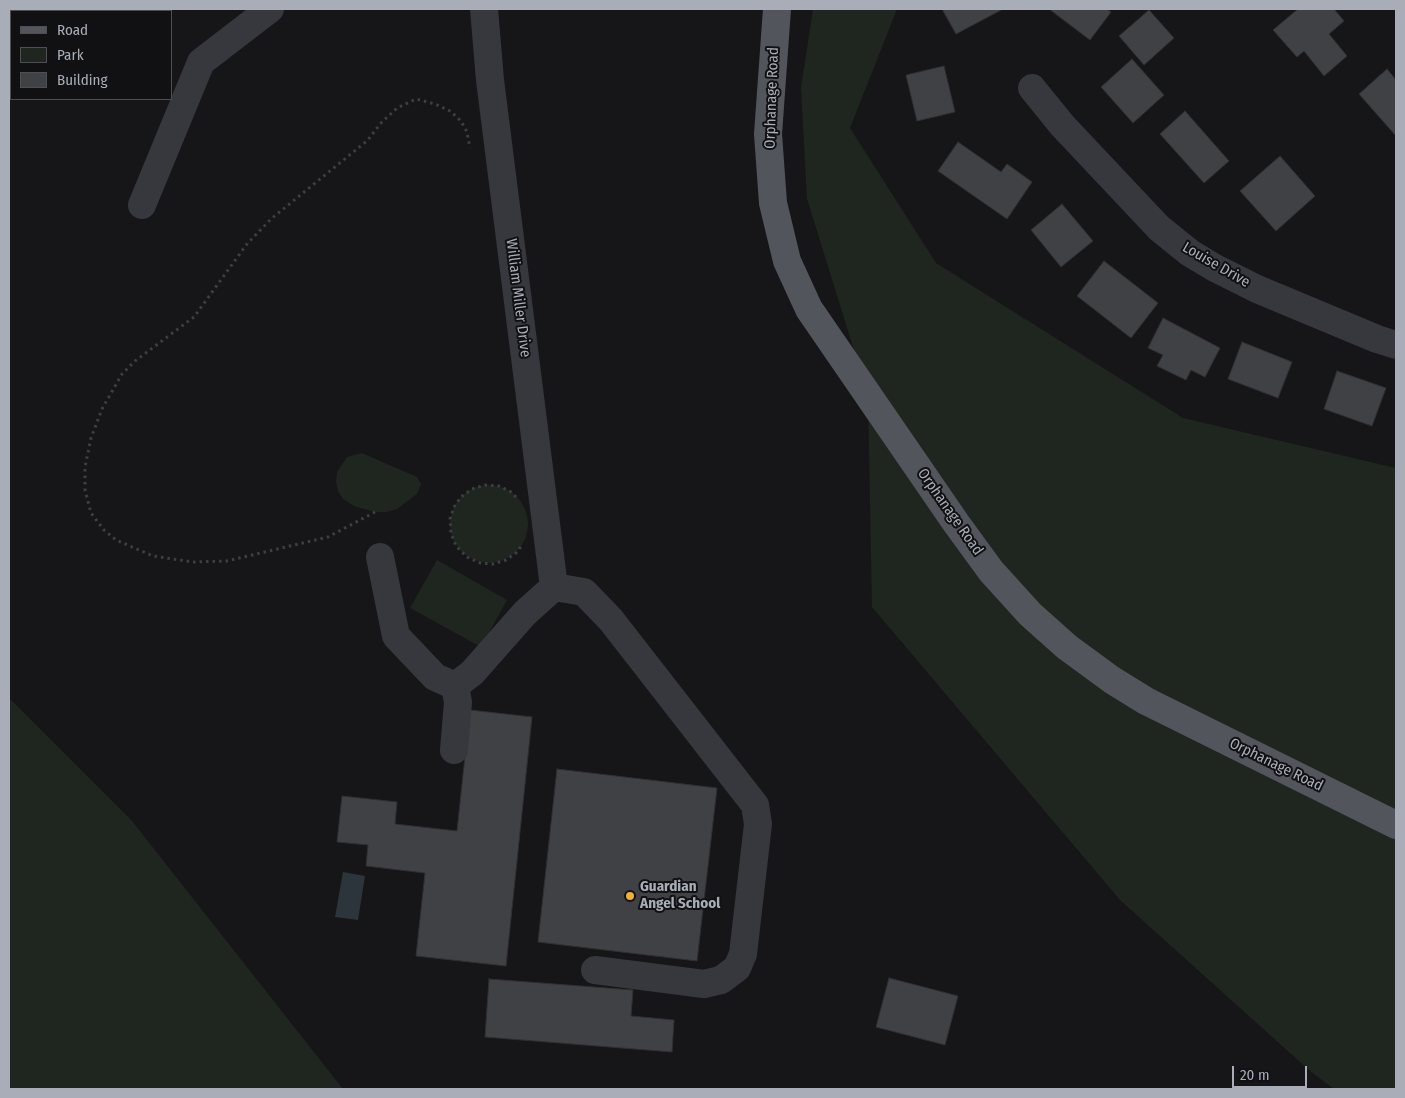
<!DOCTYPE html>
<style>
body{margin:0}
#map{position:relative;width:1405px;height:1098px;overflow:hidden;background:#161618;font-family:"Fira Sans Condensed",sans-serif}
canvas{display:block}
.frame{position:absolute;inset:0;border:10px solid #a8adb8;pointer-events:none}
.legend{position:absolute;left:10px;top:10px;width:162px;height:90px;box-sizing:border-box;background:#111113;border:1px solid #4d4f55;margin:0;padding:6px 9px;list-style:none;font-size:15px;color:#a8adb8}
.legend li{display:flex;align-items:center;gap:10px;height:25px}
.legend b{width:25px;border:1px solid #4d4f55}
.scale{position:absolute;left:1232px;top:1066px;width:75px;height:22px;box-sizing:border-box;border:2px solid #a8adb8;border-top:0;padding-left:6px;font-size:15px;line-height:18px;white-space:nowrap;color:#a8adb8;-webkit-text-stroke:4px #111113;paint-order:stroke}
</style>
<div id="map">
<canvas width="1405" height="1098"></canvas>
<div class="frame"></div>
<ul class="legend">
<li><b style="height:6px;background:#53555c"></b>Road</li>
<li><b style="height:14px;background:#1e261f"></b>Park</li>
<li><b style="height:14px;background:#404145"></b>Building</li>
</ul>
<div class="scale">20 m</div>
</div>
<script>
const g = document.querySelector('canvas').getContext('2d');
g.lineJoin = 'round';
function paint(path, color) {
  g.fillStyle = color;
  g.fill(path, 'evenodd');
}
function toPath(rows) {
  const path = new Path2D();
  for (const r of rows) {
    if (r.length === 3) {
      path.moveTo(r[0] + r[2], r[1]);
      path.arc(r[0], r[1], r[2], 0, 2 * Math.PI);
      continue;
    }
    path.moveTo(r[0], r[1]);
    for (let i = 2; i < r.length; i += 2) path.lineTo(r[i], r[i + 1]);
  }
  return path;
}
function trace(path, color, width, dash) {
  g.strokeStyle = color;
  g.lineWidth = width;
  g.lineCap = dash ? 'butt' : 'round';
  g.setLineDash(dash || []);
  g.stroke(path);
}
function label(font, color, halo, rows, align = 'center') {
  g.font = font + ' "Fira Sans Condensed",sans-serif';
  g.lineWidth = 4;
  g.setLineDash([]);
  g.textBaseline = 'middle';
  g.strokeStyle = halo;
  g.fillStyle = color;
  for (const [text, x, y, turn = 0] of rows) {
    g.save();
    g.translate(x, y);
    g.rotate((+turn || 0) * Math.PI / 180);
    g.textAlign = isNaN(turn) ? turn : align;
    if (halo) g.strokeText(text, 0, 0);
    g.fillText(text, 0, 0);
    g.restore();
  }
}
paint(toPath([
 [813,9,897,9,850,128,936,263,1183,418,1396,468,1396,1089,1334,1089,1310,1071,1120,900,872,607,868,395,807,199,801,88],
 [362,453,417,477,421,484,417,494,397,509,386,512,375,512,354,506,343,499,338,491,336,482,337,472,347,457],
 [489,524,39],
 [437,560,507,600,481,647,410,608],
 [9,698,132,821,343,1089,9,1089]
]), '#1e261f');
paint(toPath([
 [343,872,365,876,358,920,335,917]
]), '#2c353c');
const building = toPath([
 [942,9,1003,9,956,34,942,9],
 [1049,9,1107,9,1111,12,1090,40,1049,9],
 [1298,9,1334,9,1344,21,1329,34,1347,56,1324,76,1304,51,1297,57,1273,30,1298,9],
 [1149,10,1174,38,1144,65,1119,36,1149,10],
 [1132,59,1164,95,1133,123,1101,87,1132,59],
 [944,66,955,112,917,121,906,75,944,66],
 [1387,69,1396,80,1396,136,1359,94,1387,69],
 [1185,111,1229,161,1204,183,1160,134,1185,111],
 [958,142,1001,172,1007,164,1032,182,1007,219,938,171,958,142],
 [1280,156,1315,196,1276,231,1240,191,1280,156],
 [1062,204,1093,241,1061,267,1031,230,1062,204],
 [1104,261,1158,303,1131,338,1077,296,1104,261],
 [1163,318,1220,348,1205,377,1191,370,1186,380,1157,366,1163,355,1148,348,1163,318],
 [1242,342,1292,362,1278,398,1228,379,1242,342],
 [1337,371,1386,388,1372,426,1324,409,1337,371],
 [470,710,532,717,506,966,416,956,425,873,366,866,368,845,337,842,342,796,397,802,395,824,457,831,470,710],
 [557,769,717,788,697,961,538,942,557,769],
 [889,978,958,996,945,1045,876,1027,889,978],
 [489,979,633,990,631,1016,674,1020,672,1052,485,1037,489,979]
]);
paint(building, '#404145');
trace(building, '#303034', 1);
trace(toPath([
 [516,497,511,492,499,486,485,485,472,489,461,497,454,507,450,519,451,533,456,546,467,557,480,563,493,564,506,560,516,553,522,545],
 [375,512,328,537,227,561,193,562,153,556,116,540,104,530,91,513,85,490,85,467,91,438,102,409,122,374,135,361,194,317,247,244,271,219,368,140,380,124,397,108,416,99,435,104,450,111,461,121,467,132,470,148]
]), '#3d3f44', 3, [2.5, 4]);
trace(toPath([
 [484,9,490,80,554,587],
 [1032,88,1062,125,1159,228,1190,253,1215,268,1257,289,1377,339,1396,345],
 [142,205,201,62,270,9],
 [380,557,396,636,435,677,455,686,472,673,525,613,554,587,584,592,611,620,755,805,758,824,743,954,737,968,721,980,704,984,595,970],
 [454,750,458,702,455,686]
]), '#37383d', 28);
trace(toPath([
 [777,9,768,134,773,203,787,261,809,309,956,523,991,571,1030,614,1067,647,1112,680,1146,701,1396,825]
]), '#53555c', 28);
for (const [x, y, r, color] of [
 [630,896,5,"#f2b134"]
]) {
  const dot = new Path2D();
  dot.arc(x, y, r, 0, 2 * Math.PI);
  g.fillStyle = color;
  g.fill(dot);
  trace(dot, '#111113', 2);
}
label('15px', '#a8adb8', '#111113', [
 ["Orphanage Road",772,98,-88],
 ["Louise Drive",1216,265,30],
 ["William Miller Drive",518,298,83],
 ["Orphanage Road",950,512,55],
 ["Orphanage Road",1276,765,26]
]);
label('bold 15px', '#a8adb8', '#111113', [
 ["Guardian",640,887],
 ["Angel School",640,904]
], 'left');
</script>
